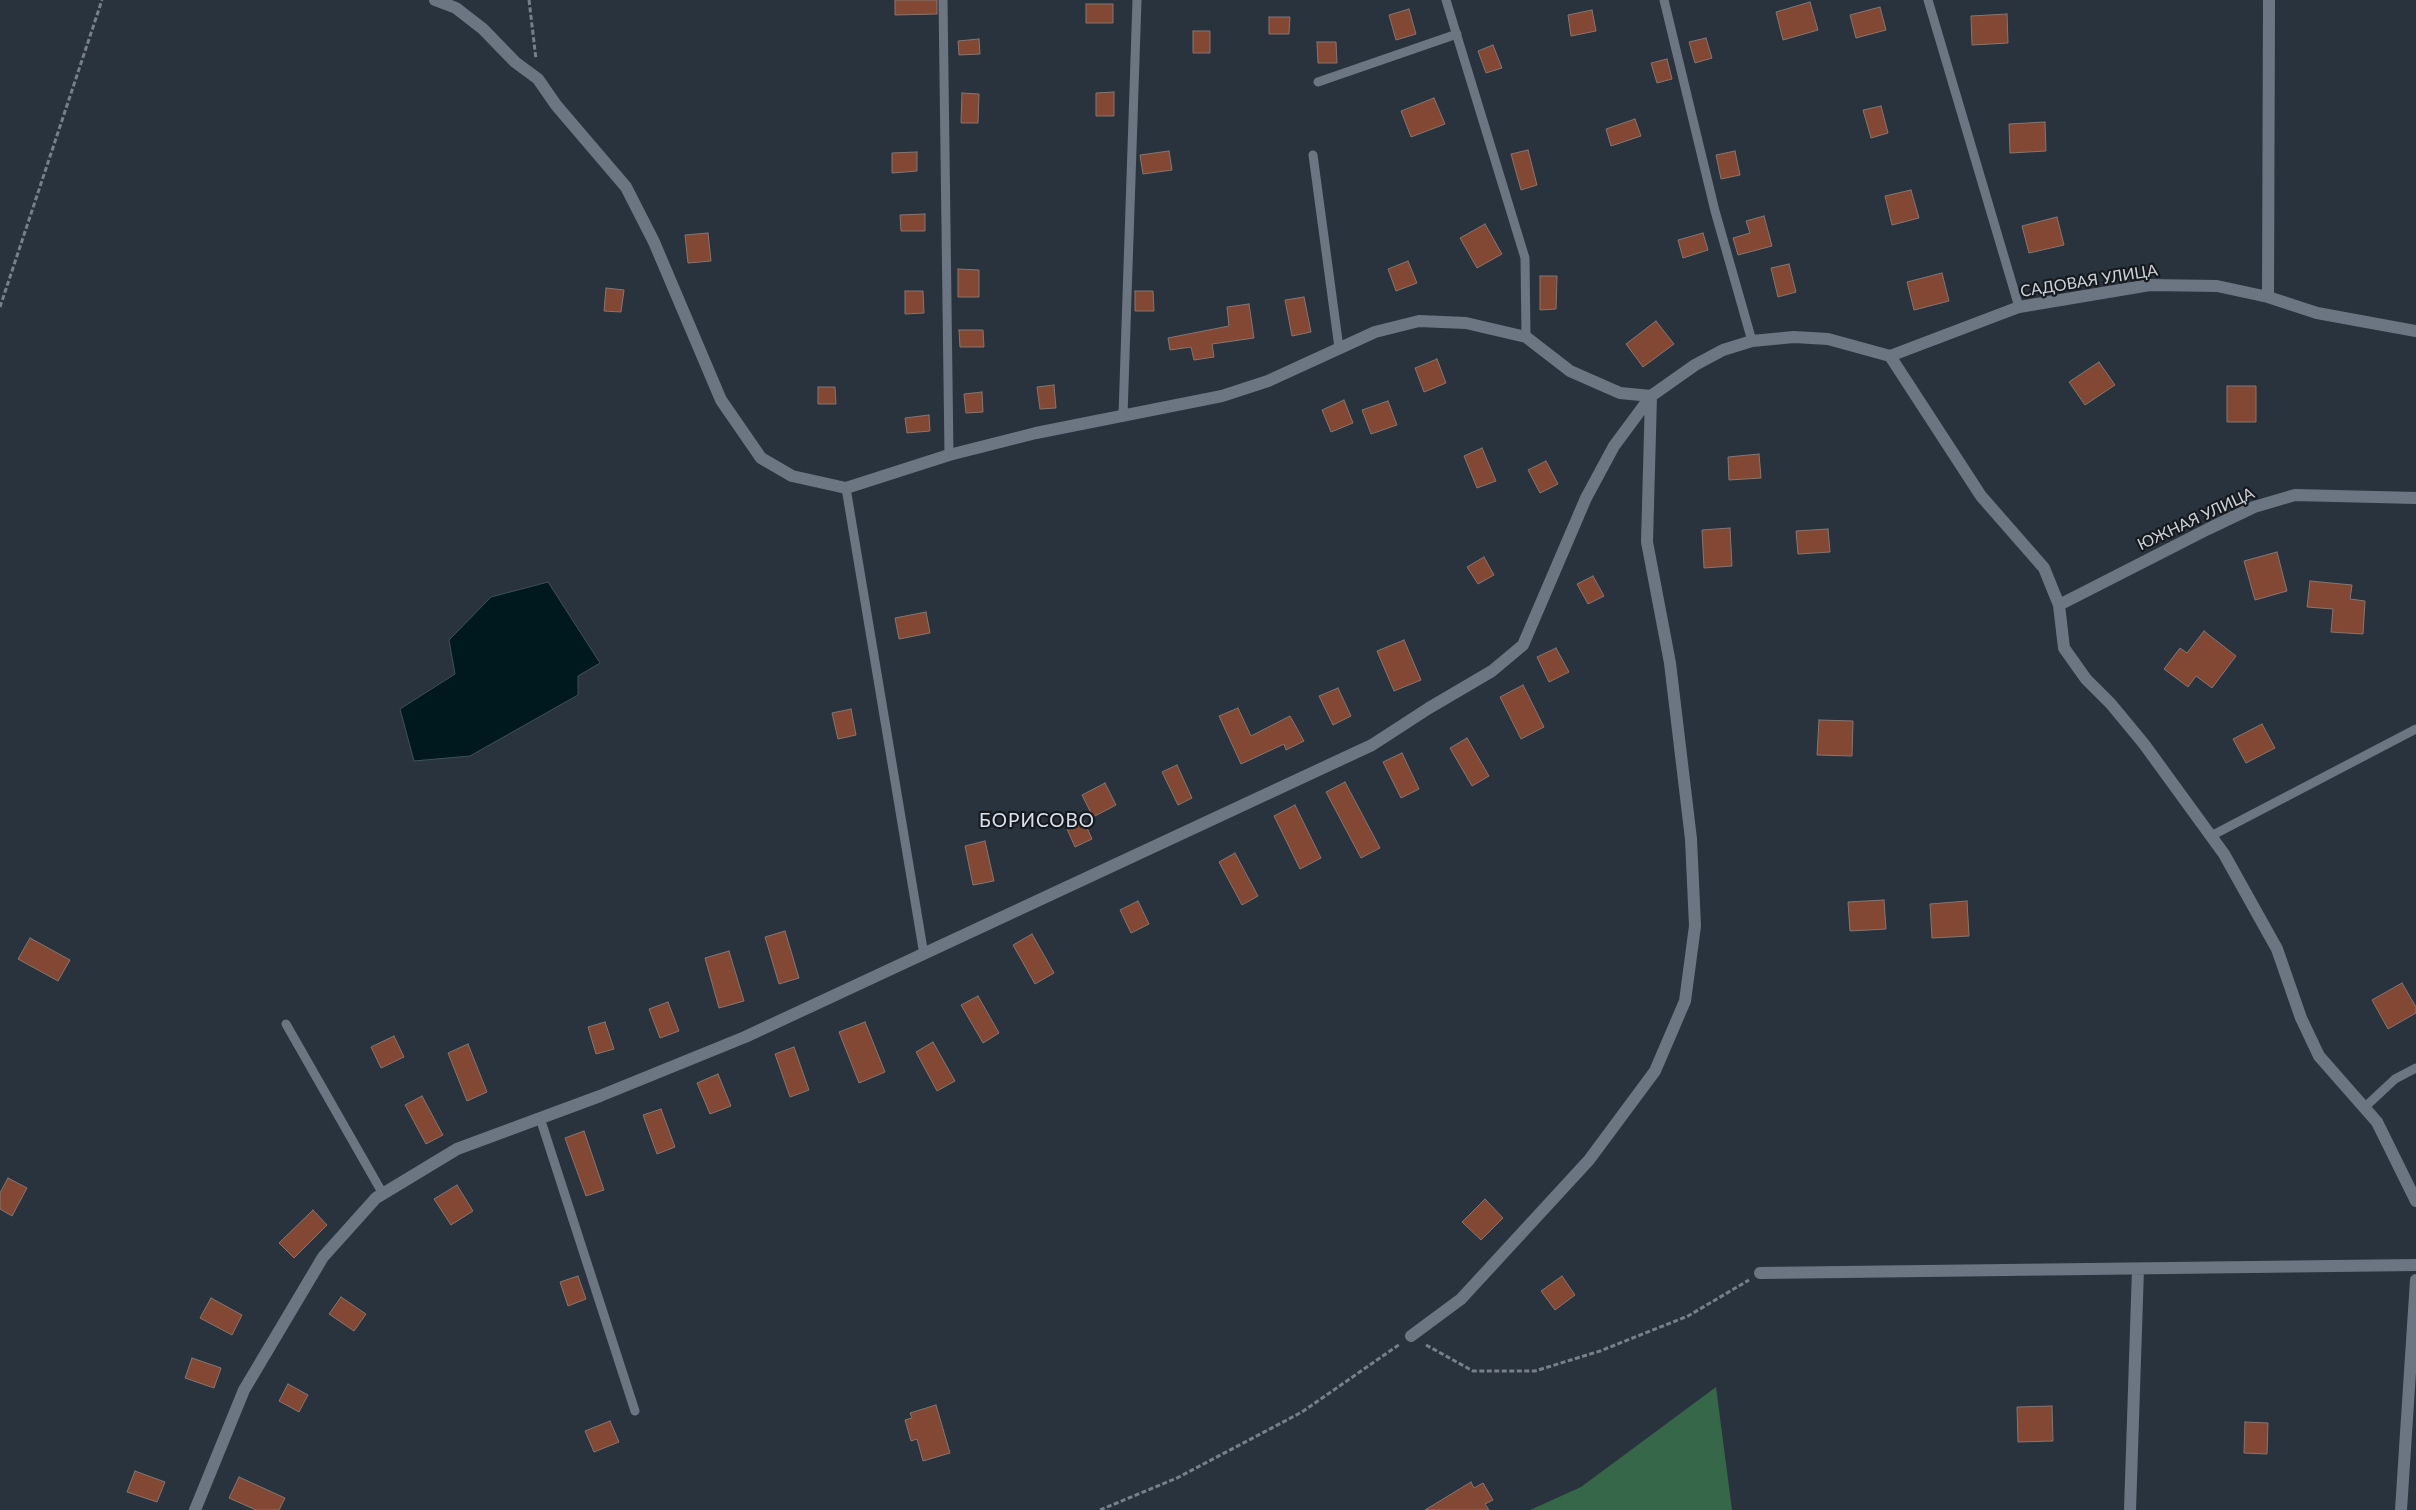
<!DOCTYPE html>
<meta charset="utf-8">
<style>
body{margin:0}
canvas{display:block;background:#29333d}
</style>
<canvas width="2416" height="1510"></canvas>
<script>
const g = document.querySelector('canvas').getContext('2d');
g.lineJoin = 'round';
function paint(path, color) {
  g.fillStyle = color;
  g.fill(path, 'evenodd');
}
function toPath(rows) {
  const path = new Path2D();
  for (const r of rows) {
    path.moveTo(r[0], r[1]);
    for (let i = 2; i < r.length; i += 2) path.lineTo(r[i], r[i + 1]);
  }
  return path;
}
function trace(path, color, width, dash) {
  g.strokeStyle = color;
  g.lineWidth = width;
  g.lineCap = dash ? 'butt' : 'round';
  g.setLineDash(dash || []);
  g.stroke(path);
}
function label(font, color, halo, rows, align = 'center') {
  g.font = font + ' Lato,sans-serif';
  g.lineWidth = 4.5;
  g.setLineDash([]);
  g.textBaseline = 'middle';
  g.strokeStyle = halo;
  g.fillStyle = color;
  for (const [text, x, y, turn = 0] of rows) {
    g.save();
    g.translate(x, y);
    g.rotate((+turn || 0) * Math.PI / 180);
    g.textAlign = isNaN(turn) ? turn : align;
    if (halo) g.strokeText(text, 0, 0);
    g.fillText(text, 0, 0);
    g.restore();
  }
}
paint(toPath([
 [1716,1387,1732,1510,1530,1510,1581,1487]
]), '#356748');
const water = toPath([
 [548,582,600,663,578,676,578,695,470,756,414,761,400,709,455,674,449,640,491,597,548,582]
]);
paint(water, '#00191f');
trace(water, '#3d5057', 1);
const building = toPath([
 [895,0,937,0,937,14,895,15,895,0],
 [1810,2,1818,30,1783,40,1776,12,1810,2],
 [1086,4,1113,4,1113,23,1086,23,1086,4],
 [1880,7,1886,30,1856,38,1850,15,1880,7],
 [1409,9,1416,34,1396,40,1389,15,1409,9],
 [1592,10,1596,31,1571,36,1568,15,1592,10],
 [2007,14,2008,43,1972,45,1971,16,2007,14],
 [1269,17,1290,17,1289,34,1269,34,1269,17],
 [1193,31,1210,31,1210,53,1193,53,1193,31],
 [1706,38,1712,58,1695,63,1689,42,1706,38],
 [979,39,980,54,959,55,958,41,979,39],
 [1317,42,1336,42,1337,63,1318,63,1317,42],
 [1493,45,1502,68,1486,73,1478,51,1493,45],
 [1667,59,1672,79,1657,83,1651,63,1667,59],
 [1114,92,1114,116,1096,116,1096,93,1114,92],
 [962,93,979,94,978,123,961,123,962,93],
 [1434,98,1445,124,1411,137,1401,111,1434,98],
 [1881,106,1888,133,1871,138,1863,110,1881,106],
 [1635,119,1641,136,1611,146,1606,129,1635,119],
 [2045,122,2046,151,2010,153,2009,124,2045,122],
 [1528,150,1537,185,1521,190,1511,154,1528,150],
 [1169,151,1172,170,1143,174,1140,155,1169,151],
 [1735,151,1740,175,1721,179,1716,155,1735,151],
 [917,152,917,171,892,173,892,153,917,152],
 [1911,190,1919,218,1892,225,1885,196,1911,190],
 [925,214,925,231,901,231,900,215,925,214],
 [1764,216,1772,246,1738,255,1733,238,1750,233,1746,221,1764,216],
 [2057,217,2064,245,2029,253,2022,226,2057,217],
 [1485,224,1502,254,1477,268,1460,238,1485,224],
 [708,233,711,261,688,263,685,235,708,233],
 [1703,233,1708,250,1683,258,1678,240,1703,233],
 [1408,261,1417,283,1396,291,1388,269,1408,261],
 [1789,264,1796,292,1778,297,1771,268,1789,264],
 [958,269,979,270,979,297,958,297,958,269],
 [1942,273,1949,301,1914,310,1907,282,1942,273],
 [1540,276,1557,276,1556,309,1540,310,1540,276],
 [606,288,624,290,621,312,604,311,606,288],
 [905,291,923,291,924,313,905,314,905,291],
 [1135,291,1153,291,1154,311,1135,311,1135,291],
 [1304,297,1311,332,1292,336,1285,300,1304,297],
 [1249,304,1254,338,1212,344,1214,357,1194,360,1191,347,1170,350,1168,338,1229,326,1227,307,1249,304],
 [1656,321,1674,344,1643,367,1626,344,1656,321],
 [959,330,983,330,984,347,960,347,959,330],
 [1437,359,1446,383,1424,392,1415,368,1437,359],
 [2099,362,2115,385,2085,405,2069,382,2099,362],
 [1054,385,1056,408,1040,409,1037,387,1054,385],
 [2227,386,2256,386,2256,422,2227,422,2227,386],
 [818,387,835,387,836,404,818,404,818,387],
 [982,392,983,412,966,413,964,394,982,392],
 [1344,400,1353,423,1331,432,1322,410,1344,400],
 [1388,401,1397,425,1371,434,1362,410,1388,401],
 [929,415,930,431,907,433,905,418,929,415],
 [1482,448,1496,481,1477,488,1464,456,1482,448],
 [1759,454,1761,478,1729,480,1728,457,1759,454],
 [1546,461,1558,484,1540,493,1528,470,1546,461],
 [1730,528,1732,566,1704,568,1702,530,1730,528],
 [1828,529,1830,552,1798,554,1796,531,1828,529],
 [2277,552,2287,591,2255,600,2244,561,2277,552],
 [1484,557,1494,575,1478,584,1467,567,1484,557],
 [1593,576,1604,596,1588,604,1577,584,1593,576],
 [2310,581,2352,585,2350,599,2365,601,2363,634,2331,632,2333,609,2307,607,2310,581],
 [926,612,930,633,899,639,895,618,926,612],
 [2204,631,2236,656,2212,688,2196,676,2188,687,2164,669,2180,648,2187,653,2204,631],
 [1404,640,1421,680,1394,691,1377,651,1404,640],
 [1556,648,1569,672,1549,682,1537,657,1556,648],
 [1523,685,1544,727,1521,739,1500,697,1523,685],
 [1338,688,1351,716,1333,725,1319,696,1338,688],
 [1238,708,1251,736,1290,716,1304,741,1286,750,1284,744,1241,764,1219,716,1238,708],
 [851,709,856,735,838,739,832,713,851,709],
 [1819,720,1853,721,1852,756,1817,755,1819,720],
 [2262,724,2275,748,2246,763,2233,739,2262,724],
 [1467,738,1489,776,1472,786,1450,748,1467,738],
 [1402,753,1419,789,1401,798,1383,762,1402,753],
 [1177,765,1192,798,1178,805,1162,772,1177,765],
 [1345,782,1380,848,1361,858,1326,792,1345,782],
 [1105,783,1116,805,1093,817,1082,795,1105,783],
 [1295,805,1321,858,1300,869,1274,816,1295,805],
 [1084,821,1092,839,1075,847,1067,829,1084,821],
 [985,841,994,881,973,885,965,846,985,841],
 [1235,853,1258,896,1242,905,1219,862,1235,853],
 [1884,900,1886,929,1850,931,1848,902,1884,900],
 [1138,901,1149,924,1131,933,1120,910,1138,901],
 [1967,901,1969,936,1932,938,1930,904,1967,901],
 [785,931,799,978,779,984,765,937,785,931],
 [1032,934,1054,973,1035,984,1013,945,1032,934],
 [30,938,70,960,58,981,18,959,30,938],
 [729,951,744,1001,719,1008,705,958,729,951],
 [2402,983,2416,1007,2416,1013,2388,1029,2372,1000,2402,983],
 [978,996,999,1033,983,1043,961,1005,978,996],
 [668,1002,679,1031,660,1038,649,1009,668,1002],
 [605,1022,614,1049,596,1054,588,1027,605,1022],
 [865,1022,885,1072,859,1083,839,1032,865,1022],
 [394,1036,404,1057,381,1068,371,1047,394,1036],
 [933,1042,955,1081,937,1091,916,1052,933,1042],
 [468,1044,487,1092,467,1101,448,1053,468,1044],
 [794,1047,809,1090,790,1097,775,1054,794,1047],
 [718,1074,731,1106,710,1114,697,1083,718,1074],
 [422,1096,443,1135,426,1144,405,1105,422,1096],
 [661,1109,675,1147,657,1154,643,1115,661,1109],
 [584,1131,604,1190,586,1196,565,1138,584,1131],
 [8,1178,27,1188,12,1216,0,1209,0,1193,8,1178],
 [457,1185,473,1211,451,1225,434,1199,457,1185],
 [1485,1199,1503,1218,1481,1240,1462,1222,1485,1199],
 [313,1210,327,1225,294,1258,279,1243,313,1210],
 [578,1276,586,1299,568,1306,560,1282,578,1276],
 [1562,1276,1575,1295,1555,1310,1541,1291,1562,1276],
 [341,1297,366,1314,354,1331,329,1314,341,1297],
 [211,1298,242,1315,232,1335,200,1318,211,1298],
 [192,1358,221,1368,214,1388,185,1378,192,1358],
 [288,1384,308,1395,299,1412,279,1401,288,1384],
 [936,1405,950,1453,923,1461,917,1439,911,1441,905,1420,912,1418,910,1413,936,1405],
 [2052,1406,2053,1441,2018,1442,2017,1407,2052,1406],
 [610,1421,619,1442,594,1452,585,1431,610,1421],
 [2245,1422,2268,1423,2267,1454,2244,1453,2245,1422],
 [135,1471,165,1482,157,1502,127,1492,135,1471],
 [239,1477,285,1498,279,1510,256,1510,229,1498,239,1477],
 [1471,1482,1474,1488,1483,1483,1493,1500,1485,1504,1489,1510,1425,1510,1471,1482]
]);
paint(building, '#834833');
trace(building, '#867570', 1);
trace(toPath([
 [529,0,536,59],
 [0,307,102,0],
 [1426,1345,1473,1371,1535,1371,1600,1351,1688,1316,1749,1280],
 [1100,1510,1177,1478,1302,1412,1400,1344]
]), '#777f88', 3, [5, 2.5]);
trace(toPath([
 [943,0,949,455],
 [1446,0,1525,258,1526,337],
 [1664,0,1715,211,1752,341],
 [1928,0,2019,307],
 [1318,82,1457,34],
 [1313,155,1339,348],
 [1123,415,1137,0],
 [846,488,924,955],
 [2211,836,2416,729],
 [286,1024,383,1194],
 [2365,1107,2395,1079,2416,1068],
 [540,1118,635,1411]
]), '#6b7682', 9);
trace(toPath([
 [435,0,456,8,483,29,515,62,538,79,556,105,626,187,654,242,721,400,761,458,792,476,846,488,949,455,1036,433,1222,396,1268,381,1375,332,1419,321,1466,323,1526,337,1570,371,1620,393,1651,396,1647,542,1670,663,1691,839,1695,926,1685,1001,1655,1071,1589,1160,1461,1299,1411,1336],
 [2268,297,2269,0],
 [1890,356,2019,307,2150,285,2217,286,2268,297,2317,313,2416,331],
 [2059,605,2208,529,2254,507,2295,495,2416,498],
 [1760,1273,2416,1265],
 [195,1510,244,1390,323,1257,376,1198,457,1149,600,1096,745,1037,1372,745,1429,708,1492,671,1523,645,1586,498,1614,446,1651,396,1695,365,1723,350,1752,341,1794,337,1828,339,1890,356,1981,496,2044,568,2059,605,2064,648,2086,679,2111,704,2144,744,2224,854,2277,949,2301,1018,2319,1056,2377,1122,2416,1201],
 [2130,1510,2138,1269],
 [2401,1510,2416,1280]
]), '#6b7682', 12);
label('16px', '#ccd2d9', '#161a1f', [
 ["САДОВАЯ УЛИЦА",2089,281,-9],
 ["ЮЖНАЯ УЛИЦА",2196,519,-25]
]);
g.letterSpacing = '1px';
label('19px', '#d5e1ee', '#161a1f', [
 ["БОРИСОВО",1037,821]
]);
g.letterSpacing = '0px';
</script>
